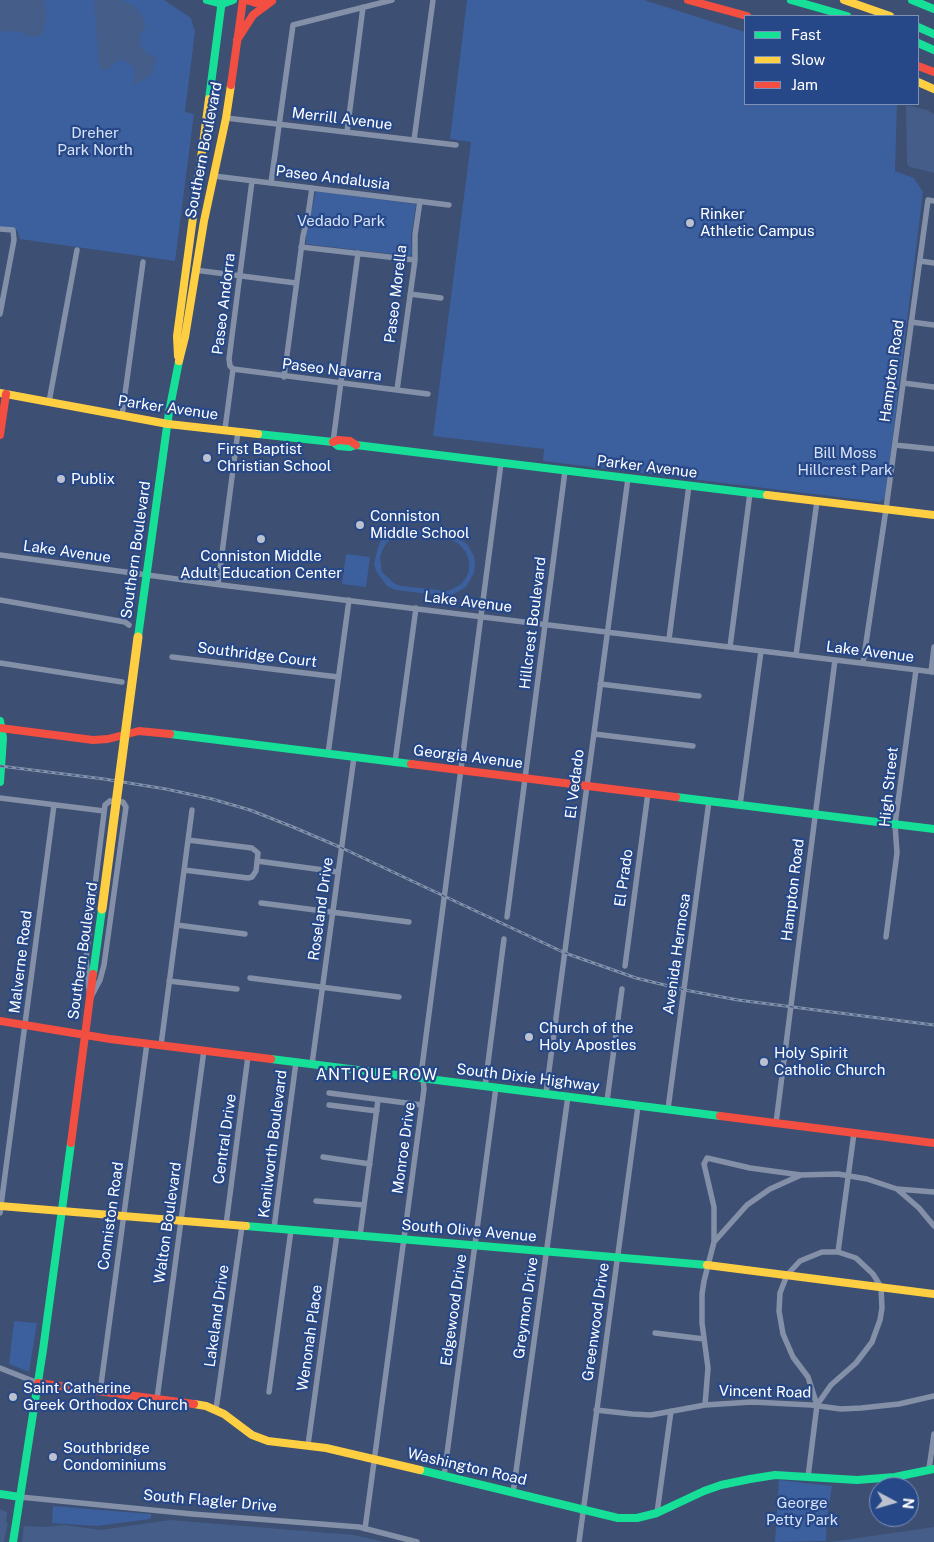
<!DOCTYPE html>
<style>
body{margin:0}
#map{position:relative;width:934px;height:1542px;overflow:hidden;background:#3d4f72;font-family:"Public Sans",sans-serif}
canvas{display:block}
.legend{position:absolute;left:744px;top:15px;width:175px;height:90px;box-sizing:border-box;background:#274888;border:1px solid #7d91b8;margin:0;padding:6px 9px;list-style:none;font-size:15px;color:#fff}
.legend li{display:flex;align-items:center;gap:10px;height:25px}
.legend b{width:25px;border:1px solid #7d91b8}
.north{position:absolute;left:869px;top:1477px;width:50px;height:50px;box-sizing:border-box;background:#274888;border:1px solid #7d91b8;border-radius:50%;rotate:96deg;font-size:14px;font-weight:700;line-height:20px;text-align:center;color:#fff}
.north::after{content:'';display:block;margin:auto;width:18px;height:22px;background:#bbc1ce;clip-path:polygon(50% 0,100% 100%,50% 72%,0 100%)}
</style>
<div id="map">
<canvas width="934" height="1542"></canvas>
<ul class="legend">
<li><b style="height:6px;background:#16e098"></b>Fast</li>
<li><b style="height:6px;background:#ffcf43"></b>Slow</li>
<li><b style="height:6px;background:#f24e42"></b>Jam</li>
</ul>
<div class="north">N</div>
</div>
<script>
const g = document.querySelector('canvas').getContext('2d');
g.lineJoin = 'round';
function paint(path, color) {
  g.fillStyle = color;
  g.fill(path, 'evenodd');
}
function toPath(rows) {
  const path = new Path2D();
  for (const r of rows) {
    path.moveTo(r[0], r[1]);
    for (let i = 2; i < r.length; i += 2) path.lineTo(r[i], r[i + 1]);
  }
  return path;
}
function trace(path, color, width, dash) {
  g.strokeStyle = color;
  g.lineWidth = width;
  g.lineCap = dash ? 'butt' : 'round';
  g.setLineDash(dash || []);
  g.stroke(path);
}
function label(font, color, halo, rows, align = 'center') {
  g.font = font + ' "Public Sans",sans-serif';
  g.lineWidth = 4.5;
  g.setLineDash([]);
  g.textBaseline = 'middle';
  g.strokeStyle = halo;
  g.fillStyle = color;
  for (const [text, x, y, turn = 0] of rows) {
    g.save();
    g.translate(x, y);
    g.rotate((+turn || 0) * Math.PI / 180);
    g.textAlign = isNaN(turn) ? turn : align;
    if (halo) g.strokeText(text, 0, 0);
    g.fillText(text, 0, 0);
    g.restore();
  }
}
paint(toPath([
 [0,0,164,0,191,18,195,32,185,112,194,114,175,261,20,239,17,230,0,227],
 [467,0,644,0,745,32,745,104,897,104,895,171,914,178,923,192,885,499,879,502,543,461,544,449,433,436,471,142,450,139],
 [316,191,415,204,416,205,411,237,412,255,409,256,306,244,306,232],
 [410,529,452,534,467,544,474,556,475,564,474,573,466,587,452,595,444,596,396,590,387,586,376,571,374,564,378,547,382,539,391,533],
 [404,535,450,540,458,543,466,552,469,562,469,571,466,578,460,585,448,591,401,586,395,584,382,572,380,557,384,547,389,540,397,536],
 [346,554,370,557,366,587,342,584],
 [14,1321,37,1323,29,1372,9,1364],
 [779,1480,832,1486,827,1517,826,1541,775,1542],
 [53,1506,151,1514,151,1517,150,1519,97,1526,52,1523]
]), '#3c5f9d');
paint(toPath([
 [0,0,44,0,46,11,44,31,40,36,34,37,27,36,23,32,6,31,0,34],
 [94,0,122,0,135,7,142,16,146,26,140,35,141,47,146,53,155,57,156,60,151,74,138,83,131,86,134,82,135,71,132,66,128,62,121,60,116,61,109,69,105,70,101,69,99,64],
 [906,105,927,110,934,114,934,173,910,167,907,164],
 [0,1509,7,1512,6,1522,24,1526,43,1527,65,1525,101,1530,170,1520,354,1535,384,1542,0,1542],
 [934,1527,934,1542,830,1542]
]), '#455d89');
paint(toPath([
 [8,1522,24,1524,22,1542,4,1542]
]), '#3d4f72');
trace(toPath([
 [226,118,456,145],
 [347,132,363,7],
 [414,140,433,0],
 [214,176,449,205],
 [271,183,293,25,392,0],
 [0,229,13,230,14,240,0,314],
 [301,247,415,260],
 [920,261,934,263],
 [195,270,296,283],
 [410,294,441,298],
 [911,322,934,325],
 [233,369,428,394],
 [284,377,303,236,308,215,312,188],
 [903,383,934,387],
 [397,390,415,260,415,235,420,201],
 [49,402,77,250],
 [122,416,143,262],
 [225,429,233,369,230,366,229,359,252,181],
 [333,442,358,253],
 [895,445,934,449],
 [0,555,221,585,934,672],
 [218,584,238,431],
 [0,600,125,622,129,625],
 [669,639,689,485],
 [730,647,750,493],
 [796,655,817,501],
 [172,657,338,677],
 [0,663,122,682],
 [863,663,886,509,928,200,934,201],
 [931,672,934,647],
 [600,684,699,696],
 [594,734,693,746],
 [328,754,349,600],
 [395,762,416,608],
 [0,798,104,811],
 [110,801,123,802,126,807,104,965,100,980,90,999,86,958,105,805,110,801],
 [740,805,761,651],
 [257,861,338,872],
 [184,870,248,878,252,877,256,871,258,853,252,848,188,840],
 [261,903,409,922],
 [507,917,565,471],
 [177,925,245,934],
 [886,937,897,853,895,824,916,670],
 [625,966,648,793],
 [250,978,399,997],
 [169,981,237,989],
 [161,1045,192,810],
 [312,1064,354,757],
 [485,1086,504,939],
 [329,1093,422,1105],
 [546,1093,628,478],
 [607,1101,622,989],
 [329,1105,377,1111],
 [668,1109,709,801],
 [776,1123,835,660],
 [323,1157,370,1164],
 [897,1189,934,1192],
 [316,1201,364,1205],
 [0,1213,54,805],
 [226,1225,248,1056],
 [274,1228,296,1062],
 [360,1236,378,1100],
 [714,1242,714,1207,704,1164,707,1158,750,1168,801,1175],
 [838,1252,854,1133],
 [655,1333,704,1339],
 [0,1368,38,1383],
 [100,1392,147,1043],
 [269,1392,291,1230],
 [157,1399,204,1050],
 [705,1405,708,1368,702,1323,702,1294,704,1281,714,1242,747,1205,770,1189,801,1175,838,1174,867,1179,897,1189,919,1208,934,1226],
 [216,1409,242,1226],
 [596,1410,632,1414,651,1415,705,1405,752,1402,811,1405,841,1409,861,1408,899,1404,934,1396],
 [308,1445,337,1234],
 [929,1469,934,1434],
 [444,1476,496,1087],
 [808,1477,817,1405,808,1377,793,1357,783,1334,779,1311,780,1293,787,1275,800,1261,822,1252,838,1252,856,1258,873,1274,881,1287,882,1308,880,1320,872,1342,856,1363,831,1385,817,1405],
 [513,1493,568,1096],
 [20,1497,192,1514,359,1527,417,1542],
 [657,1513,671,1411],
 [365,1529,424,1089,422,1067,501,463],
 [579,1542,638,1106]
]), '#8490a7', 5.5);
trace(toPath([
 [207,0,222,4,233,0],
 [791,0,847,16],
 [912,0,934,9],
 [918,27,934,34],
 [918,43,934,50],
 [209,99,222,0],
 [258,434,333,442,338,446,350,447,356,445,767,495],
 [138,637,169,412,179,361],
 [0,721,3,738,0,782],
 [170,734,411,764],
 [676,797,934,829],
 [93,974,102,909],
 [271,1059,720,1116],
 [246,1226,707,1265],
 [420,1470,618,1518,637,1518,657,1513,704,1491,721,1485,750,1479,775,1475,857,1480,895,1477,934,1469],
 [0,1494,20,1497],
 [13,1542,43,1350,71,1143]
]), '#16e098', 8);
trace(toPath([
 [844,0,890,16],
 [918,82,934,89],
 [178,356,177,336,209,99],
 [179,361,185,337,204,221,226,118,231,85],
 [0,393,168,424,258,434],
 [767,495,934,515],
 [0,1206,246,1226],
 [707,1265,934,1294],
 [194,1404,206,1406,224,1414,252,1435,268,1441,326,1448,420,1470]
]), '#ffcf43', 8);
trace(toPath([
 [246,0,256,3,269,1],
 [688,0,747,16],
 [237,40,253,15,272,1],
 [918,66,934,72],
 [231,85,243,0],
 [0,435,6,394],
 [333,442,338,440,350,441,356,445],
 [0,728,93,740,108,739,139,731,170,734],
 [411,764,676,797],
 [0,1021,110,1039,271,1059],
 [720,1116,934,1143],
 [71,1143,93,974],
 [38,1383,194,1404]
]), '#f24e42', 8);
const rail = toPath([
 [0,766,104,779,166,789,212,799,250,810,293,827,342,848,565,953,636,978,685,990,738,1000,934,1025]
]);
trace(rail, '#8490a5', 3);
trace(rail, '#274888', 1, [4]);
trace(toPath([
 [102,909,138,637]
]), '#ffcf43', 9);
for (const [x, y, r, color] of [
 [690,223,5,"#bbc1ce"],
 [207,458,5,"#bbc1ce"],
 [61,479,5,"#bbc1ce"],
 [360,525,5,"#bbc1ce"],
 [261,539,5,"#bbc1ce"],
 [529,1037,5,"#bbc1ce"],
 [764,1062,5,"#bbc1ce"],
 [13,1397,5,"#bbc1ce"],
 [53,1457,5,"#bbc1ce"]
]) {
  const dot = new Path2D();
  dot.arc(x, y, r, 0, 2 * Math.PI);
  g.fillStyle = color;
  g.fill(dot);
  trace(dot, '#274888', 2);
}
label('15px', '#fff', '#274888', [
 ["Merrill Avenue",342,119,7],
 ["Southern Boulevard",204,150,-79],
 ["Paseo Andalusia",333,178,7],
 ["Paseo Morella",396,294,-83],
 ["Paseo Andorra",224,304,-83],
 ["Paseo Navarra",332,370,7],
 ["Hampton Road",892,371,-82],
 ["Parker Avenue",168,408,8],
 ["Parker Avenue",647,467,7],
 ["Southern Boulevard",136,550,-82],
 ["Lake Avenue",67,552,8],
 ["Lake Avenue",468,602,7],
 ["Hillcrest Boulevard",533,623,-83],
 ["Lake Avenue",870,652,7],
 ["Southridge Court",257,655,7],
 ["Georgia Avenue",468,757,7],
 ["El Vedado",575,784,-83],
 ["High Street",889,787,-84],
 ["El Prado",624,878,-82],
 ["Hampton Road",793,890,-83],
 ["Roseland Drive",321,909,-82],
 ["Southern Boulevard",83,951,-82],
 ["Avenida Hermosa",677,954,-82],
 ["Malverne Road",21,962,-83],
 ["South Dixie Highway",528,1078,7],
 ["Central Drive",225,1139,-82],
 ["Kenilworth Boulevard",273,1144,-83],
 ["Monroe Drive",404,1148,-82],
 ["Conniston Road",111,1216,-82],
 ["Walton Boulevard",168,1223,-82],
 ["South Olive Avenue",469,1231,5],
 ["Greymon Drive",526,1308,-82],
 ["Edgewood Drive",454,1310,-82],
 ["Lakeland Drive",217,1316,-82],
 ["Greenwood Drive",596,1322,-82],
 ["Wenonah Place",310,1338,-82],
 ["Vincent Road",765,1392,1],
 ["Washington Road",467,1467,13],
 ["South Flagler Drive",210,1501,5]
]);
label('15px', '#d7e2f7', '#274888', [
 ["Dreher",95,133],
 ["Park North",95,150],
 ["Vedado Park",341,221],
 ["Bill Moss",845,453],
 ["Hillcrest Park",845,470],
 ["George",802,1503],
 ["Petty Park",802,1520]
]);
label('15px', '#fff', '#274888', [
 ["Rinker",700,214],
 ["Athletic Campus",700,231],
 ["First Baptist",217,449],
 ["Christian School",217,466],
 ["Publix",71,479],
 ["Conniston",370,516],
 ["Middle School",370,533],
 ["Conniston Middle",261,556,"center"],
 ["Adult Education Center",261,573,"center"],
 ["Church of the",539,1028],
 ["Holy Apostles",539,1045],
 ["Holy Spirit",774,1053],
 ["Catholic Church",774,1070],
 ["Saint Catherine",23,1388],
 ["Greek Orthodox Church",23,1405],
 ["Southbridge",63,1448],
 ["Condominiums",63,1465]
], 'left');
g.letterSpacing = '1px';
label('16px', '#fff', '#274888', [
 ["ANTIQUE ROW",377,1075]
]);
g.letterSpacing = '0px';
</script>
